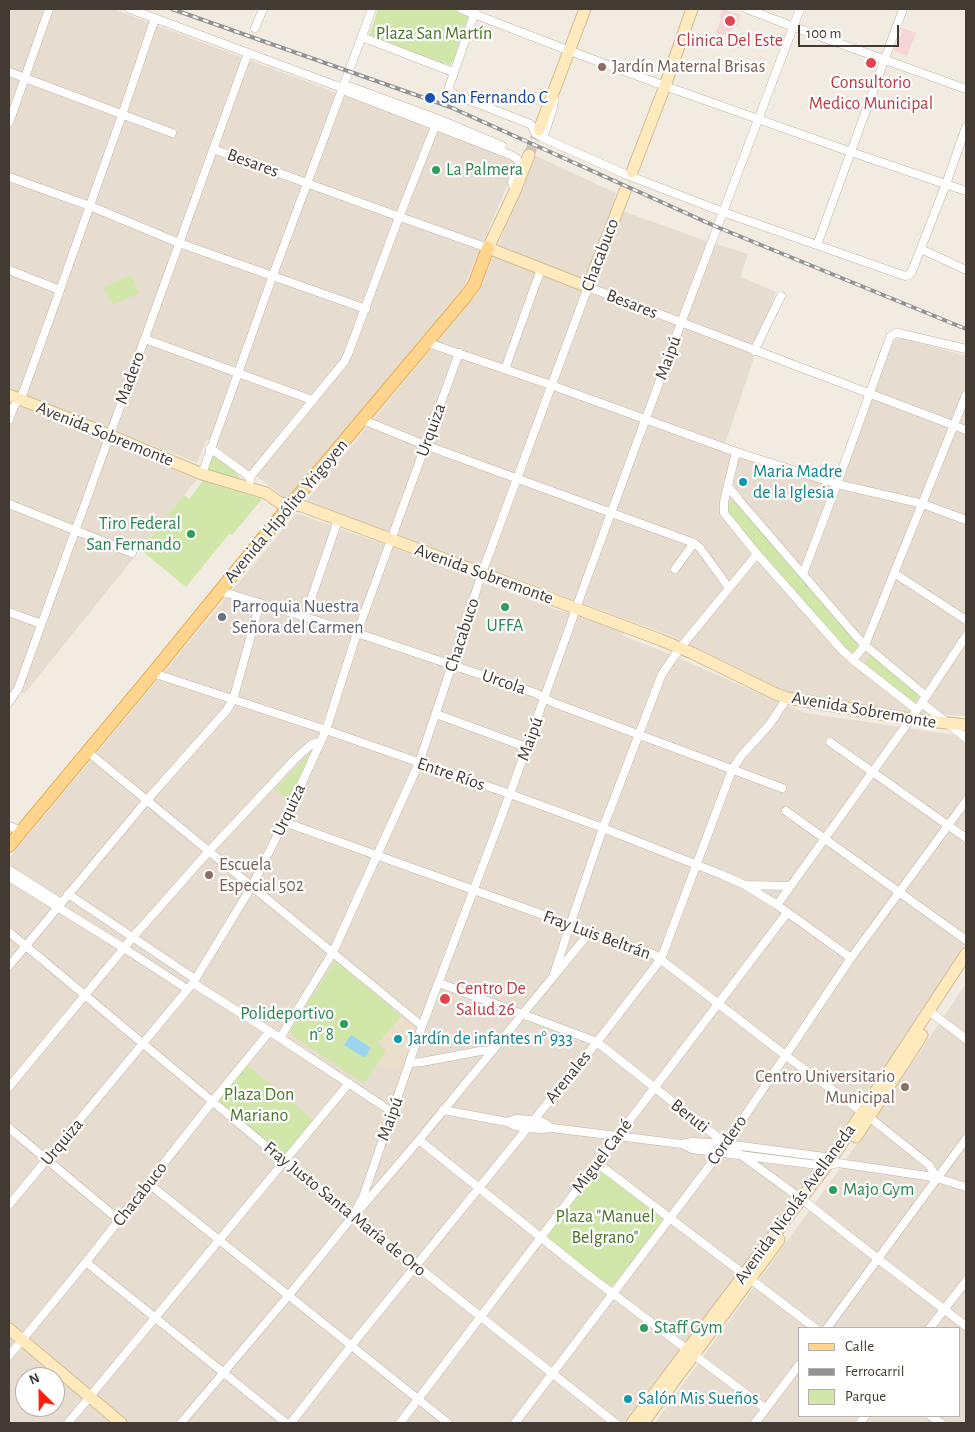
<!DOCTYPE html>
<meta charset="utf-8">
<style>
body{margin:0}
#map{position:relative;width:975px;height:1432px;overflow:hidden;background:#f1ebe2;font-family:"Alegreya Sans",sans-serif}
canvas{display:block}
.frame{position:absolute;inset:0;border:10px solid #433b33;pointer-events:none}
.legend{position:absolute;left:798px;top:1327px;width:162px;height:90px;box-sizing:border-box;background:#fff;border:1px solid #b4b1ad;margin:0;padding:6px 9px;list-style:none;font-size:15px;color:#433b33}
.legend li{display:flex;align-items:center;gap:10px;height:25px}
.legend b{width:25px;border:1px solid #b4b1ad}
.north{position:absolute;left:15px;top:1367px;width:50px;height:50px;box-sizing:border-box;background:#fff;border:1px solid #b4b1ad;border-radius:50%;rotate:337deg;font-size:14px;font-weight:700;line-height:20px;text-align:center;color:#433b33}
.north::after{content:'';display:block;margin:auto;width:18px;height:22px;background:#fd1d0d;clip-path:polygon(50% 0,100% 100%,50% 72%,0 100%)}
.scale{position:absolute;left:798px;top:25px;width:101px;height:22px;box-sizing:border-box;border:2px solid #433b33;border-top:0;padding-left:6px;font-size:15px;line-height:18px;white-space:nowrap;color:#433b33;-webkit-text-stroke:4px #fff;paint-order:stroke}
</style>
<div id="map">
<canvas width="975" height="1432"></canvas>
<div class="frame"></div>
<ul class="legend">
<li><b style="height:6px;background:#ffd58d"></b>Calle</li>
<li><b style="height:6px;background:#939393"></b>Ferrocarril</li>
<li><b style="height:14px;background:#d0e7a9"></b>Parque</li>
</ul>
<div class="north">N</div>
<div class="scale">100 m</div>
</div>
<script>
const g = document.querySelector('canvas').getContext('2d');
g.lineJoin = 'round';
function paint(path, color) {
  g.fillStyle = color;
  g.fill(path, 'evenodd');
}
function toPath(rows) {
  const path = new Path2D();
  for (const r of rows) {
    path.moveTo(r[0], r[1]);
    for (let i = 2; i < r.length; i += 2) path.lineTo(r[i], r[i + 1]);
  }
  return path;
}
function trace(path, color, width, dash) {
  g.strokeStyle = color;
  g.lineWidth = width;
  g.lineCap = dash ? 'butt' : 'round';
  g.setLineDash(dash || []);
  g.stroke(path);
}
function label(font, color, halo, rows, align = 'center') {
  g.font = font + ' "Alegreya Sans",sans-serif';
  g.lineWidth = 4.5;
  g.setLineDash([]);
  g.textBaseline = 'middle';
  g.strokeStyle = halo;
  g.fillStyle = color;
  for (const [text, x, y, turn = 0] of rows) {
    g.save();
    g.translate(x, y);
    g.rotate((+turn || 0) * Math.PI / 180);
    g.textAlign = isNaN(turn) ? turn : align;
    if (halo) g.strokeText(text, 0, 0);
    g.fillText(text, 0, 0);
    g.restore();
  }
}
paint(toPath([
 [9,9,113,9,511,158,516,165,463,289,289,497,284,497,207,439,197,463,9,389],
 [534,155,616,193,612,207,703,240,748,254,740,277,776,292,723,450,839,488,890,344,895,339,902,338,966,356,966,716,904,713,785,691,672,636,308,503,307,500,480,290],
 [9,402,197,479,25,693,11,693,9,695],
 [299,514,471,575,483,583,563,612,585,616,624,632,623,636,667,653,779,702,806,713,954,735,966,744,966,950,830,1154,623,1423,9,1423,9,858,295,515],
 [25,1377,55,1377,55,1407,25,1407],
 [966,984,966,1423,655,1423,841,1167],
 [799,1328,959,1328,959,1416,799,1416]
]), '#e6ddd0');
paint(toPath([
 [401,1016,414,1027,415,1032,400,1070,377,1065,386,1050,378,1043]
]), '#ebdfcb');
paint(toPath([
 [722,9,741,15,737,26,734,26,730,37,716,32,722,18,719,17],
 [903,28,916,33,907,56,894,51]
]), '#f3d6d5');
paint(toPath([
 [378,9,456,9,465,12,468,14,468,17,453,61,450,65,446,64,373,39,369,36],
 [131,275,139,293,112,305,104,287],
 [213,454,227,465,240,477,238,479,207,469],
 [203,481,262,499,232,535,229,534,186,587,141,550,184,495,189,499],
 [732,501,737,502,857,642,858,645,856,650,853,651,847,651,762,555,727,512,727,506],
 [871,656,873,656,918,694,917,700,913,702,865,666,866,659],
 [312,751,289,800,274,790],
 [335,961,401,1016,378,1043,386,1050,364,1084,289,1033],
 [247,1065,314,1120,287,1154,284,1155,282,1155,222,1105,220,1102,220,1097],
 [597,1171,601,1171,662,1219,661,1223,615,1284,610,1286,605,1284,549,1240,548,1237,549,1232,593,1173]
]), '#d0e7a9');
paint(toPath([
 [351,1035,371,1048,365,1058,344,1045]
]), '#9cd5f1');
trace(toPath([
 [529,155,539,130]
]), '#cec8bf', 11, [11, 5.5]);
const street = toPath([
 [130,9,342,88,348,92,511,155,517,159,520,164,512,182,515,191],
 [461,9,570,51,665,86,851,152,966,191],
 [476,9,449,87,451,93,530,124,532,126,535,133,543,138,627,175,723,212,905,276,909,275,912,271,946,184,966,127],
 [747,9,794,27,966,89],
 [255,28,263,9],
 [362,37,453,72],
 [9,72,172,133],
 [342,88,351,87,438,119,502,146,500,151],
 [9,123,49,9],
 [543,138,553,108,554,100],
 [213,149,400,217,488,248],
 [9,177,90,206,179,243,366,309],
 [817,245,903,9],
 [921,249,966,270],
 [9,270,60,290],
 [145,339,312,400],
 [428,343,551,385,736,452,837,484,923,504,966,520],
 [754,351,781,296],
 [505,369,541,269],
 [9,420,14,406,23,393,60,290,122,115,155,18],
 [363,420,425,445,694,543,700,548,729,588],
 [210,448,250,477,250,481],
 [736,452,724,502,724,513,757,554,842,650,853,660,917,710],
 [202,474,273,275,372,9],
 [250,477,344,362,348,354,396,225,438,119],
 [728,486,739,500,856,636,865,645,926,696],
 [9,504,132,553],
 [675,569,694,543],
 [894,573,966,620],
 [803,574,837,484,890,337,894,334,898,333,966,349],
 [220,591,357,633,535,693,554,703,782,788],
 [9,612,41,624],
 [305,617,338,520],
 [853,660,865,645,966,395],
 [153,673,326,730,510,794,603,828,720,874,745,885,777,905,851,958],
 [9,702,18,689,248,53],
 [922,703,966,738],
 [436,714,526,747],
 [830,742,966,838],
 [88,752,422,1026],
 [786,811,966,940],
 [284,822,655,955,785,1055,869,1117,929,1165,937,1178],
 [9,826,21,831],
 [9,870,61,903],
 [9,877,124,948,187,989],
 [745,885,790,886],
 [68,894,195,979],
 [777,905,917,710,966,636],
 [9,932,284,1161,615,1423],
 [9,966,147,800,226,711,233,700,260,603],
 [554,974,570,925,603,828,662,674,680,648,757,554],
 [193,983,280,1038,392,1112],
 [439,983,597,1042,726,1144,807,1203,878,1259,966,1326],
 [929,1011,966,1039],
 [280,1038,333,952,419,763,452,665,482,573,588,287,966,430],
 [410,1063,422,1062,480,1051,493,1050],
 [9,1087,133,937,209,851,297,757,312,744,320,742],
 [443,1110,507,1122,515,1126,527,1128,541,1129,552,1128,682,1144,693,1142,726,1144,832,1158,838,1163],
 [507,1122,516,1119,533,1120,543,1122,552,1128],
 [9,1128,119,1220],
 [419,1140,583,1271,766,1409],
 [682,1144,692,1149,826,1166,838,1163,920,1175,937,1178,966,1187],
 [597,1163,815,1328],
 [148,1183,448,1423],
 [9,1205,193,983,252,886,284,822,326,730,357,633,459,353],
 [361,1208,419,1140,590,932],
 [86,1262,286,1423],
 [827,1328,966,1139],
 [930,1328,966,1281],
 [9,1356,86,1262,212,1102,270,1031],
 [931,1416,941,1423],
 [68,1423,349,1083],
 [181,1423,289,1295,353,1216,363,1197,422,1026,510,794,583,589,684,315,800,9],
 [291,1423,351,1346,597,1042,661,959,732,770,741,756,770,724,787,698],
 [400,1423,787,913],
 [515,1423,726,1144,851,958,966,801],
 [755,1423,799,1365],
 [860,1423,865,1416]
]);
const secondary = toPath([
 [539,130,585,9],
 [529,155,515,191,488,248,588,287,625,191],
 [632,172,665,86,692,9],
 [9,395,78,422,202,474,266,493,280,503,302,506,661,640,692,653,776,694,787,698,910,719,966,725],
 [856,1137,922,1035],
 [9,1329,121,1423],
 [632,1423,832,1158,966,954],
 [643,1423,779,1240]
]);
const primary = toPath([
 [9,846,153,673,276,522,466,296,474,285,488,248]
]);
trace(street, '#c0b5a8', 9);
trace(secondary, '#d3bc91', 13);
trace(primary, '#e5b05d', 14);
trace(street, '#fff', 8);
trace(secondary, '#ffeabe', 11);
trace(primary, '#ffd58d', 12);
const rail = toPath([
 [172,9,450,107,717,227,966,329]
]);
trace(rail, '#939393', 4);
trace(rail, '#fff', 2, [5.5]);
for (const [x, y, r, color] of [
 [730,21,6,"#e0444e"],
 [871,63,6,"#e0444e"],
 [602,67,5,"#8d6e63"],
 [430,98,6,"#1a4fb4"],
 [436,170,5,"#2e9e5b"],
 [743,482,5,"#0f9aa8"],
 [191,534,5,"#2e9e5b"],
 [505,607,5,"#2e9e5b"],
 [222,617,5,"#6b7280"],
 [209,875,5,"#8d6e63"],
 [445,999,6,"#e0444e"],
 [344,1024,5,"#2e9e5b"],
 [398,1039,5,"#0f9aa8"],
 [905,1087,5,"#8d6e63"],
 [833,1190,5,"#2e9e5b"],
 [644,1328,5,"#2e9e5b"],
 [628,1399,5,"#0f9aa8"]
]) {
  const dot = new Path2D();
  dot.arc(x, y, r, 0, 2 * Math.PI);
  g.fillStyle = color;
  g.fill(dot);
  trace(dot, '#fff', 2);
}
label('18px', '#4a7526', '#fff', [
 ["Plaza San Martín",434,34],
 ["Plaza Don",259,1095],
 ["Mariano",259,1116],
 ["Plaza \"Manuel",605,1217],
 ["Belgrano\"",605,1238]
]);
label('18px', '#be3a42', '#fff', [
 ["Clinica Del Este",730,41],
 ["Consultorio",871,83],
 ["Medico Municipal",871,104],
 ["Centro De",456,989,"left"],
 ["Salud 26",456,1010,"left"]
]);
label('18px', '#785e54', '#fff', [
 ["Jardín Maternal Brisas",612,67],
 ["Escuela",219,865],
 ["Especial 502",219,886],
 ["Centro Universitario",895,1077,"right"],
 ["Municipal",895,1098,"right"]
], 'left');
label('18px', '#164399', '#fff', [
 ["San Fernando C",441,98]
], 'left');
label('18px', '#433b33', '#fff', [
 ["Besares",253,163,20],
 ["Chacabuco",600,255,-69],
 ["Besares",632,304,21],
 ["Maipú",668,358,-70],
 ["Madero",130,378,-70],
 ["Urquiza",431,430,-70],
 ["Avenida Sobremonte",105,434,22],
 ["Avenida Hipólito Yrigoyen",286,511,-50],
 ["Avenida Sobremonte",484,574,20],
 ["Chacabuco",462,635,-72],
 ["Urcola",504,682,19],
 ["Avenida Sobremonte",864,710,10],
 ["Maipú",530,739,-70],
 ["Entre Ríos",451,774,19],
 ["Urquiza",289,810,-65],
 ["Fray Luis Beltrán",597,935,20],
 ["Arenales",568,1077,-51],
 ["Beruti",690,1116,38],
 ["Maipú",390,1119,-70],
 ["Cordero",727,1140,-55],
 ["Urquiza",62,1142,-50],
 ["Miguel Cané",602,1156,-53],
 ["Chacabuco",140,1194,-52],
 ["Avenida Nicolás Avellaneda",795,1204,-54],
 ["Fray Justo Santa María de Oro",345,1209,39]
]);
label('18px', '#27864d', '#fff', [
 ["La Palmera",446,170],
 ["Tiro Federal",181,524,"right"],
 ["San Fernando",181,545,"right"],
 ["UFFA",505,626,"center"],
 ["Polideportivo",334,1014,"right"],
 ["n° 8",334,1035,"right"],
 ["Majo Gym",843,1190],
 ["Staff Gym",654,1328]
], 'left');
label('18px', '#0d838f', '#fff', [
 ["Maria Madre",753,472],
 ["de la Iglesia",753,493],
 ["Jardín de infantes n° 933",408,1039],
 ["Salón Mis Sueños",638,1399]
], 'left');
label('18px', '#5b616d', '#fff', [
 ["Parroquia Nuestra",232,607],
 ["Señora del Carmen",232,628]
], 'left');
</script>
